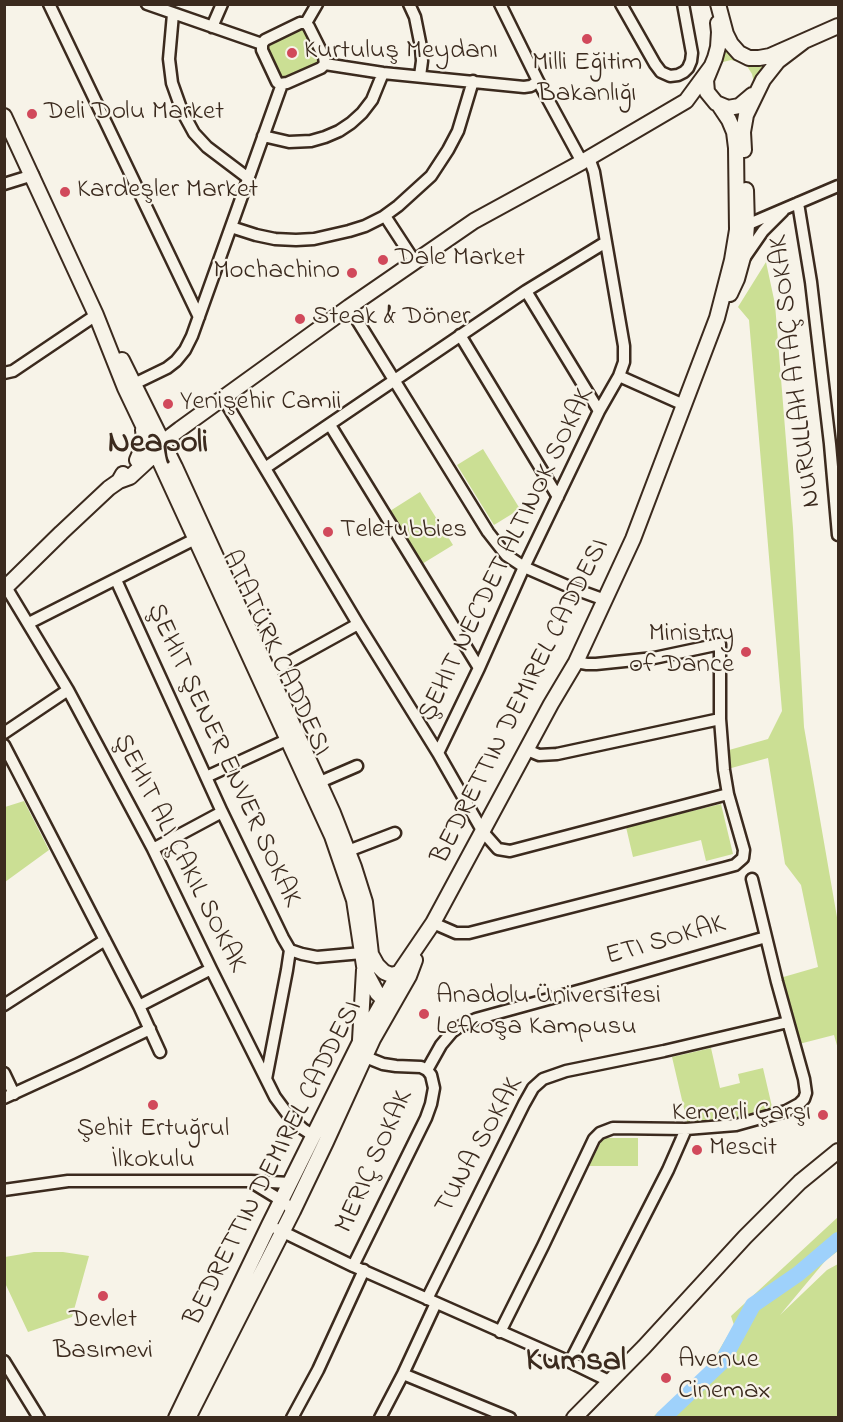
<!DOCTYPE html>
<meta charset="utf-8">
<style>
body{margin:0}
#map{position:relative;width:843px;height:1422px;overflow:hidden;background:#f7f3e8;font-family:"Indie Flower",sans-serif}
canvas{display:block}
.frame{position:absolute;inset:0;border:6px solid #3b2a1e;pointer-events:none}
</style>
<div id="map">
<canvas width="843" height="1422"></canvas>
<div class="frame"></div>
</div>
<script>
const g = document.querySelector('canvas').getContext('2d');
g.lineJoin = 'round';
function paint(path, color) {
  g.fillStyle = color;
  g.fill(path, 'evenodd');
}
function toPath(rows) {
  const path = new Path2D();
  for (const r of rows) {
    path.moveTo(r[0], r[1]);
    for (let i = 2; i < r.length; i += 2) path.lineTo(r[i], r[i + 1]);
  }
  return path;
}
function trace(path, color, width, dash) {
  g.strokeStyle = color;
  g.lineWidth = width;
  g.lineCap = dash ? 'butt' : 'round';
  g.setLineDash(dash || []);
  g.stroke(path);
}
function label(font, color, halo, rows, align = 'center') {
  g.font = font + ' "Indie Flower",sans-serif';
  g.lineWidth = 4.5;
  g.setLineDash([]);
  g.textBaseline = 'middle';
  g.strokeStyle = halo;
  g.fillStyle = color;
  for (const [text, x, y, turn = 0] of rows) {
    g.save();
    g.translate(x, y);
    g.rotate((+turn || 0) * Math.PI / 180);
    g.textAlign = isNaN(turn) ? turn : align;
    if (halo) g.strokeText(text, 0, 0);
    g.fillText(text, 0, 0);
    g.restore();
  }
}
paint(toPath([
 [298,28,304,29,318,56,318,61,315,64,288,77,282,78,280,76,267,50,267,45],
 [724,42,761,62,765,67,754,83,752,74,747,66,740,62,731,60,723,62,719,65,724,53],
 [766,262,775,304,793,528,804,727,838,923,838,1049,834,1035,799,1044,780,978,818,967,801,885,785,864,768,758,724,770,722,752,768,739,782,711,749,320,738,307],
 [483,449,520,509,494,525,457,465],
 [420,492,453,545,422,564,390,511],
 [24,801,49,850,5,882,5,807],
 [721,804,733,854,706,861,701,840,633,857,626,827],
 [711,1048,720,1088,740,1083,738,1074,763,1068,773,1111,689,1130,672,1057],
 [603,1138,638,1138,638,1166,589,1166],
 [838,1217,838,1251,826,1260,780,1315,827,1270,838,1264,838,1417,653,1417,712,1362,734,1325,731,1316],
 [34,1252,63,1252,89,1256,72,1317,28,1332,5,1283,5,1257]
]), '#cbdf94');
trace(toPath([
 [663,1418,722,1362,753,1305,798,1274,838,1240]
]), '#9ed1fb', 16);
const minor = toPath([
 [49,4,199,317],
 [147,4,262,44],
 [409,4,415,17,421,47,422,61,420,76],
 [500,4,538,81,582,162],
 [621,4,655,64,661,72,670,76,678,75,684,72,688,68,691,61,692,53,683,4],
 [173,14,169,59,172,83,182,111,194,133,207,147,248,178],
 [300,23,306,23,309,27,324,57,325,64,321,68,287,83,280,84,277,82,262,50,262,44,265,40,300,23],
 [306,23,317,4],
 [212,27,222,4],
 [325,64,383,73,524,87,531,86,538,81],
 [263,136,289,142,311,141,325,137,339,131,351,123,362,113,372,100,383,73],
 [4,184,33,175],
 [798,203,811,282,830,444,838,535],
 [385,216,415,262],
 [231,227,256,235,275,239,296,240,314,239,349,231,365,226,383,217,398,206,431,176,448,150,458,131,473,81],
 [742,227,838,186],
 [745,257,763,231,783,211],
 [526,291,599,411],
 [349,307,488,532,506,555,524,567,572,588,605,600],
 [460,335,558,497],
 [4,373,13,371,96,315],
 [619,376,684,405],
 [134,384,167,368,176,361,185,350,192,336,282,84],
 [223,398,358,624,438,753,483,832,498,849,510,851,728,794],
 [330,425,479,668],
 [265,468,526,291,606,242],
 [116,580,222,812,283,938,290,950],
 [6,587,68,690,153,849,211,969,275,1097,289,1116,303,1129,314,1136],
 [29,623,195,539],
 [264,676,358,624],
 [4,733,68,690],
 [4,745,139,1006,160,1052],
 [527,750,539,755,557,754,720,719],
 [438,753,479,668,524,567,599,411,619,376,624,362,624,346,606,242,594,172,589,158],
 [206,777,293,737],
 [320,782,357,766],
 [153,849,222,812],
 [348,851,395,833],
 [433,923,456,933,469,933,724,868,735,865,743,858,744,850,728,794,724,770,720,719,720,644,654,658,596,664,587,664,576,662],
 [290,950,302,954,317,957,362,953],
 [4,1005,105,940],
 [139,1006,211,969],
 [427,1070,441,1045,452,1032,459,1027,476,1019,585,989,766,937],
 [4,1073,14,1094],
 [266,1079,287,970,290,950],
 [4,1098,78,1064,150,1029],
 [253,1183,284,1202,293,1211],
 [4,1190,68,1181,251,1181,290,1183],
 [277,1229,353,1266,570,1362,609,1381],
 [353,1266,426,1118,431,1104,434,1088,431,1075,427,1070,421,1067,396,1066,383,1064,358,1054],
 [427,1299,524,1104,533,1088,543,1079,566,1071,664,1051,788,1022],
 [500,1332,543,1246,594,1139,600,1133,613,1128,686,1129,736,1125,786,1111,799,1104,804,1099,806,1093,804,1079,777,982,752,879],
 [4,1361,39,1418],
 [570,1362,668,1170,686,1129],
 [403,1374,510,1418],
 [292,1418,318,1370,364,1270],
 [380,1418,403,1374,436,1303]
]);
const major = toPath([
 [718,4,726,34,731,44,739,53,749,58,759,58,770,56,838,26],
 [718,23,719,32,718,47,715,58,706,80,707,92,716,103,728,108,739,106,752,95],
 [4,116,96,315,125,388,156,453,332,836,354,900,364,966,368,976,377,993,391,1007],
 [744,150,743,132,746,115,763,80,778,61,803,42],
 [730,294,737,279,745,250,747,225,746,190],
 [122,360,175,467,333,813,354,867,365,902,371,954],
 [137,460,142,448,144,438,143,430],
 [119,481,130,477,156,453,163,442,180,429,349,307,474,221,582,162,686,101,711,67],
 [4,589,61,533,109,488,119,481,123,474],
 [372,956,377,965,384,972,391,975,399,973],
 [360,1040,364,970],
 [176,1418,269,1225,360,1042,399,973,433,923,551,704,576,662,633,539,717,318,732,260,737,230,736,148,734,132,729,120,719,105],
 [188,1418,293,1211,326,1142,373,1039,409,976,415,960],
 [574,1418,644,1347,745,1237,800,1182,838,1151]
]);
trace(minor, '#3b2a1e', 15);
trace(major, '#3b2a1e', 18);
trace(minor, '#f7f3e8', 10);
trace(major, '#f7f3e8', 14);
for (const [x, y, r, color] of [
 [587,39,6,"#d1495b"],
 [292,53,6,"#d1495b"],
 [32,114,6,"#d1495b"],
 [65,192,6,"#d1495b"],
 [383,260,6,"#d1495b"],
 [352,273,6,"#d1495b"],
 [300,319,6,"#d1495b"],
 [168,404,6,"#d1495b"],
 [328,532,6,"#d1495b"],
 [746,652,6,"#d1495b"],
 [424,1014,6,"#d1495b"],
 [153,1105,6,"#d1495b"],
 [823,1115,6,"#d1495b"],
 [697,1150,6,"#d1495b"],
 [103,1296,6,"#d1495b"],
 [666,1378,6,"#d1495b"]
]) {
  const dot = new Path2D();
  dot.arc(x, y, r, 0, 2 * Math.PI);
  g.fillStyle = color;
  g.fill(dot);
  trace(dot, '#f7f3e8', 2);
}
label('27px', '#3b2a1e', '#f7f3e8', [
 ["Kurtuluş Meydanı",304,53],
 ["Milli Eğitim",587,65,"center"],
 ["Bakanlığı",587,96,"center"],
 ["Deli Dolu Market",44,114],
 ["Kardeşler Market",77,192],
 ["Dale Market",395,260],
 ["Mochachino",340,273,"right"],
 ["Steak & Döner",312,319],
 ["Yenişehir Camii",180,404],
 ["Teletubbies",340,532],
 ["Ministry",734,636,"right"],
 ["of Dance",734,667,"right"],
 ["Anadolu Üniversitesi",436,998],
 ["Lefkoşa Kampusu",436,1029],
 ["Kemerli Çarşı",811,1115,"right"],
 ["Şehit Ertuğrul",153,1131,"center"],
 ["İlkokulu",153,1162,"center"],
 ["Mescit",709,1150],
 ["Devlet",103,1322,"center"],
 ["Basımevi",103,1353,"center"],
 ["Avenue",678,1362],
 ["Cinemax",678,1393]
], 'left');
label('27px', '#3b2a1e', '#f7f3e8', [
 ["NURULLAH ATAÇ SOKAK",797,371,-97],
 ["ŞEHIT NECDET ALTINOK SOKAK",508,555,-64],
 ["ATATÜRK CADDESI",274,654,65],
 ["BEDRETTIN DEMIREL CADDESI",522,702,-63],
 ["ŞEHIT ŞENER ENVER SOKAK",222,756,65],
 ["ŞEHIT ALI ÇAKIL SOKAK",178,854,63],
 ["ETI SOKAK",666,942,-16],
 ["TUNA SOKAK",481,1146,-61],
 ["MERIÇ SOKAK",376,1162,-66],
 ["BEDRETTIN DEMIREL CADDESI",275,1164,-63]
]);
label('bold 33px', '#3b2a1e', '#f7f3e8', [
 ["Neapoli",158,446],
 ["Kumsal",576,1364]
]);
</script>
